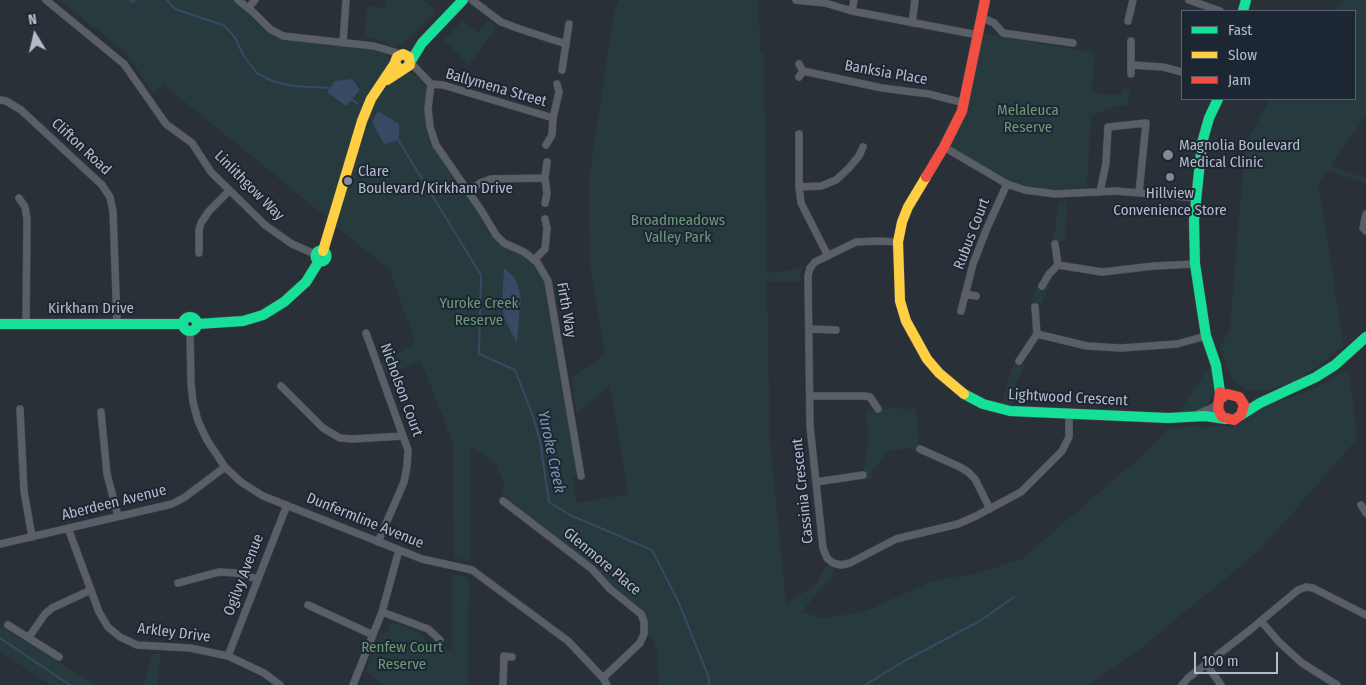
<!DOCTYPE html>
<style>
body{margin:0}
#map{position:relative;width:1366px;height:685px;overflow:hidden;background:#2a3038;font-family:"Fira Sans Condensed",sans-serif}
canvas{display:block}
.legend{position:absolute;left:1181px;top:10px;width:175px;height:90px;box-sizing:border-box;background:#1d2633;border:1px solid #59626f;margin:0;padding:6px 9px;list-style:none;font-size:15px;color:#b4bcc9}
.legend li{display:flex;align-items:center;gap:10px;height:25px}
.legend b{width:25px;border:1px solid #59626f}
.north{position:absolute;left:10px;top:10px;width:50px;height:50px;-webkit-text-stroke:4px #1d2633;paint-order:stroke;rotate:351deg;font-size:14px;font-weight:700;line-height:20px;text-align:center;color:#b4bcc9}
.north::after{content:'';display:block;margin:auto;width:18px;height:22px;background:#b4bcc9;clip-path:polygon(50% 0,100% 100%,50% 72%,0 100%)}
.scale{position:absolute;left:1194px;top:652px;width:84px;height:22px;box-sizing:border-box;border:2px solid #b4bcc9;border-top:0;padding-left:6px;font-size:15px;line-height:18px;white-space:nowrap;color:#b4bcc9;-webkit-text-stroke:4px #1d2633;paint-order:stroke}
</style>
<div id="map">
<canvas width="1366" height="685"></canvas>
<ul class="legend">
<li><b style="height:6px;background:#16e098"></b>Fast</li>
<li><b style="height:6px;background:#ffcf43"></b>Slow</li>
<li><b style="height:6px;background:#f24e42"></b>Jam</li>
</ul>
<div class="north">N</div>
<div class="scale">100 m</div>
</div>
<script>
const g = document.querySelector('canvas').getContext('2d');
g.lineJoin = 'round';
function paint(path, color) {
  g.fillStyle = color;
  g.fill(path, 'evenodd');
}
function toPath(rows) {
  const path = new Path2D();
  for (const r of rows) {
    if (r.length === 3) {
      path.moveTo(r[0] + r[2], r[1]);
      path.arc(r[0], r[1], r[2], 0, 2 * Math.PI);
      continue;
    }
    path.moveTo(r[0], r[1]);
    for (let i = 2; i < r.length; i += 2) path.lineTo(r[i], r[i + 1]);
  }
  return path;
}
function trace(path, color, width, dash) {
  g.strokeStyle = color;
  g.lineWidth = width;
  g.lineCap = dash ? 'butt' : 'round';
  g.setLineDash(dash || []);
  g.stroke(path);
}
function label(font, color, halo, rows, align = 'center') {
  g.font = font + ' "Fira Sans Condensed",sans-serif';
  g.lineWidth = 4;
  g.setLineDash([]);
  g.textBaseline = 'middle';
  g.strokeStyle = halo;
  g.fillStyle = color;
  for (const [text, x, y, turn = 0] of rows) {
    g.save();
    g.translate(x, y);
    g.rotate((+turn || 0) * Math.PI / 180);
    g.textAlign = isNaN(turn) ? turn : align;
    if (halo) g.strokeText(text, 0, 0);
    g.fillText(text, 0, 0);
    g.restore();
  }
}
paint(toPath([
 [60,0,233,0,245,8,284,39,373,48,385,53,391,60,375,88,330,217,325,216,163,84,153,94,130,59,122,50],
 [385,0,424,0,436,11,402,45,394,47,376,39,364,38,367,6,385,8],
 [619,0,759,0,760,52,764,53,767,273,785,271,803,266,800,273,801,281,767,282,770,444,786,603,817,584,822,573,828,565,834,568,831,581,825,583,802,612,823,618,863,612,933,581,978,573,1022,559,1153,446,1167,429,1200,425,1202,428,1217,426,1229,427,1239,424,1267,405,1316,388,1346,370,1350,379,1357,439,1261,549,1140,649,1089,685,659,685,657,651,652,637,647,635,648,623,645,615,633,602,621,595,597,569,502,495,504,483,496,464,470,446,471,562,454,558,453,443,421,361,385,376,380,364,415,343,390,270,335,226,367,113,380,91,392,79,406,73,411,73,424,80,429,86,426,117,428,133,434,148,480,214,486,229,492,237,498,243,519,253,534,264,541,272,546,284,577,472,571,479,574,482,577,503,628,494,610,385,577,413,571,378,605,355,590,266,589,179,614,12],
 [1343,0,1366,0,1366,115,1331,166,1366,178,1366,183,1327,171,1318,184,1344,345,1319,366,1296,381,1266,391,1247,390,1234,382,1219,349,1230,329,1245,145,1270,99,1355,99,1355,11,1333,11],
 [463,20,478,33,489,21,497,27,469,65,444,40],
 [981,33,1095,53,1092,93,1121,95,1122,89,1130,91,1127,106,1116,106,1091,116,1087,189,1044,190,1027,187,1009,181,947,146],
 [1059,202,1067,202,1065,240,1052,244,1051,243,1055,230],
 [1047,282,1050,284,1041,304,1035,307,1030,305,1037,286,1043,286],
 [1019,361,1025,364,1016,384,1012,408,1001,406,1013,364],
 [1212,366,1217,385,1206,407,1196,411,1181,414,1182,407,1206,371],
 [884,408,916,409,919,440,916,452,909,448,889,451,871,472,872,478,868,480,863,475,869,440,865,411,873,412],
 [452,574,469,578,468,685,383,685,366,671,381,632,387,633,391,622,418,632,432,647,439,649,452,650],
 [0,626,96,685,51,685,0,651],
 [152,654,161,654,157,685,144,685]
]), '#273a3e');
paint(toPath([
 [352,79,360,90,346,106,327,92,335,81],
 [378,111,399,124,399,140,384,144,372,122],
 [504,268,515,278,521,296,517,343,504,318,502,305]
]), '#384963');
trace(toPath([
 [130,0,131,2,136,0],
 [167,0,175,9,225,26,236,39,243,55,257,73,272,81,293,86,330,88],
 [351,99,358,104],
 [397,138,481,275,479,354,515,370,533,416,540,441,549,502,570,515,652,550,679,603,709,678,709,685],
 [0,638,70,685],
 [865,685,906,660,980,621,1014,597]
]), '#384963', 2);
const street = toPath([
 [46,0,124,64,166,124,192,143,211,172,265,225,292,244,315,254],
 [238,0,253,12,270,29,283,36,374,46,401,54],
 [472,0,501,22,520,29,566,44],
 [796,0,825,3,852,11,978,35],
 [1189,0,1220,11],
 [248,8,255,0],
 [852,11,854,0],
 [981,17,994,23,1003,33,1073,43],
 [1128,21,1133,0],
 [912,23,915,0],
 [1131,41,1131,74],
 [343,43,346,0],
 [411,63,431,84,428,109,430,127,436,145,481,210,496,235,504,243,524,252,537,262,548,281,581,476],
 [799,64,803,71,799,77],
 [1132,65,1163,67,1182,72],
 [562,70,569,24],
 [803,71,882,88,929,94,964,103],
 [431,84,443,85,553,118],
 [0,100,6,101,21,110,102,185,110,197,113,211,117,324],
 [799,134,799,187,801,203,828,256],
 [546,145,552,135,553,118,559,92,557,84],
 [944,147,1007,184,1025,190,1055,194,1116,191,1197,198],
 [799,187,821,186,836,180,849,168,859,156,863,147],
 [469,191,480,183,491,179,545,178],
 [1100,192,1106,163,1108,127,1146,123,1139,193],
 [19,198,25,207,27,219,26,324],
 [545,203,547,194,545,178,547,162],
 [1366,214,1363,228,1366,231],
 [898,242,878,241,856,242,815,262,810,268,808,276,810,426,823,548,827,558,833,563,841,565,850,563,896,539,958,524,976,516,1021,492,1062,451,1069,437,1069,414],
 [199,253,199,230,201,223,209,211,229,191],
 [534,260,545,249,547,228,545,219],
 [1058,265,1102,272,1154,266,1195,264],
 [1042,286,1049,274,1058,265,1055,244],
 [965,294,976,296],
 [961,311,973,264,987,228,1007,184],
 [809,329,836,330],
 [190,332,191,383,193,402,198,421,207,440,225,467,241,482,263,496,422,559,472,570,568,641,603,678,607,685],
 [366,333,408,450,407,466,404,482,378,542],
 [1037,334,1087,346,1121,348,1177,344,1206,336],
 [1019,361,1037,334,1035,307],
 [281,386,323,428,340,438,353,439,403,436],
 [810,396,864,396,870,397,878,409],
 [20,409,24,491,32,537],
 [101,412,107,474,118,516],
 [1198,414,1214,407,1218,402],
 [920,449,960,467,968,472,975,479,990,509],
 [816,482,863,475],
 [503,501,592,569,610,589,641,614,644,622,644,634,640,643,603,678],
 [1361,505,1366,513],
 [68,528,99,612,108,627,120,637,137,645,190,648,228,656,264,673,280,685],
 [0,544,172,504,185,497,225,467],
 [178,583,219,572,236,573,258,579],
 [308,605,373,635],
 [382,612,428,629,440,640],
 [1261,621,1279,642,1302,663,1337,685],
 [8,625,59,657],
 [29,637,45,614,52,608,91,590],
 [228,656,287,505],
 [1207,665,1221,685],
 [353,685,382,612,399,550],
 [503,685,504,656,512,657],
 [1182,685,1188,678,1250,630,1298,590,1306,587,1313,588,1366,615]
]);
const fast = toPath([
 [1243,11,1246,0],
 [411,61,422,43,463,0],
 [1218,99,1209,118,1202,143,1194,220,1195,264,1206,336,1216,365,1220,392],
 [321,256,5.5],
 [190,324,7],
 [0,324,183,324],
 [198,324,243,321,263,315,284,302,306,282,319,261],
 [964,394,983,404,1010,411,1168,418,1205,416,1226,419],
 [1241,415,1260,403,1316,377,1335,365,1366,337]
]);
const slow = toPath([
 [387,80,410,65,409,57,403,54,397,57,395,62,398,68,402,70],
 [926,177,908,207,902,222,898,242,900,301,906,321,927,359,939,373,964,394],
 [323,251,362,121,371,99,395,63]
]);
const jam = toPath([
 [926,177,944,147,962,111,985,0],
 [1220,392,1218,409,1222,417,1234,420,1241,415,1244,405,1239,397,1227,394,1220,399]
]);
trace(street, '#484c53', 8);
trace(fast, '#484c53', 11);
trace(slow, '#484c53', 11);
trace(jam, '#484c53', 11);
trace(street, '#5a5e66', 7);
trace(fast, '#16e098', 10);
trace(slow, '#ffcf43', 10);
trace(jam, '#f24e42', 10);
for (const [x, y, r, color] of [
 [1168,155,6,"#848b96"],
 [1170,177,5,"#848b96"],
 [348,181,5,"#848b96"]
]) {
  const dot = new Path2D();
  dot.arc(x, y, r, 0, 2 * Math.PI);
  g.fillStyle = color;
  g.fill(dot);
  trace(dot, '#1d2633', 2);
}
label('15px', '#b4bcc9', '#1d2633', [
 ["Banksia Place",886,73,10],
 ["Ballymena Street",496,88,16],
 ["Clifton Road",81,147,43],
 ["Linlithgow Way",249,186,45],
 ["Rubus Court",972,234,-69],
 ["Kirkham Drive",91,309],
 ["Firth Way",566,310,80],
 ["Nicholson Court",401,390,70],
 ["Lightwood Crescent",1068,398,3],
 ["Cassinia Crescent",803,491,-96],
 ["Aberdeen Avenue",114,503,-14],
 ["Dunfermline Avenue",365,521,22],
 ["Glenmore Place",602,562,40],
 ["Ogilvy Avenue",244,575,-69],
 ["Arkley Drive",174,633,7]
]);
label('15px', '#6b9a76', '#1d2633', [
 ["Melaleuca",1028,111],
 ["Reserve",1028,128],
 ["Broadmeadows",678,221],
 ["Valley Park",678,238],
 ["Yuroke Creek",479,304],
 ["Reserve",479,321],
 ["Renfew Court",402,648],
 ["Reserve",402,665]
]);
label('15px', '#b4bcc9', '#1d2633', [
 ["Magnolia Boulevard",1179,146],
 ["Medical Clinic",1179,163],
 ["Clare",358,172],
 ["Boulevard/Kirkham Drive",358,189],
 ["Hillview",1170,194,"center"],
 ["Convenience Store",1170,211,"center"]
], 'left');
label('italic 16px', '#7c92b1', '#1d2633', [
 ["Yuroke Creek",551,452,78]
]);
</script>
